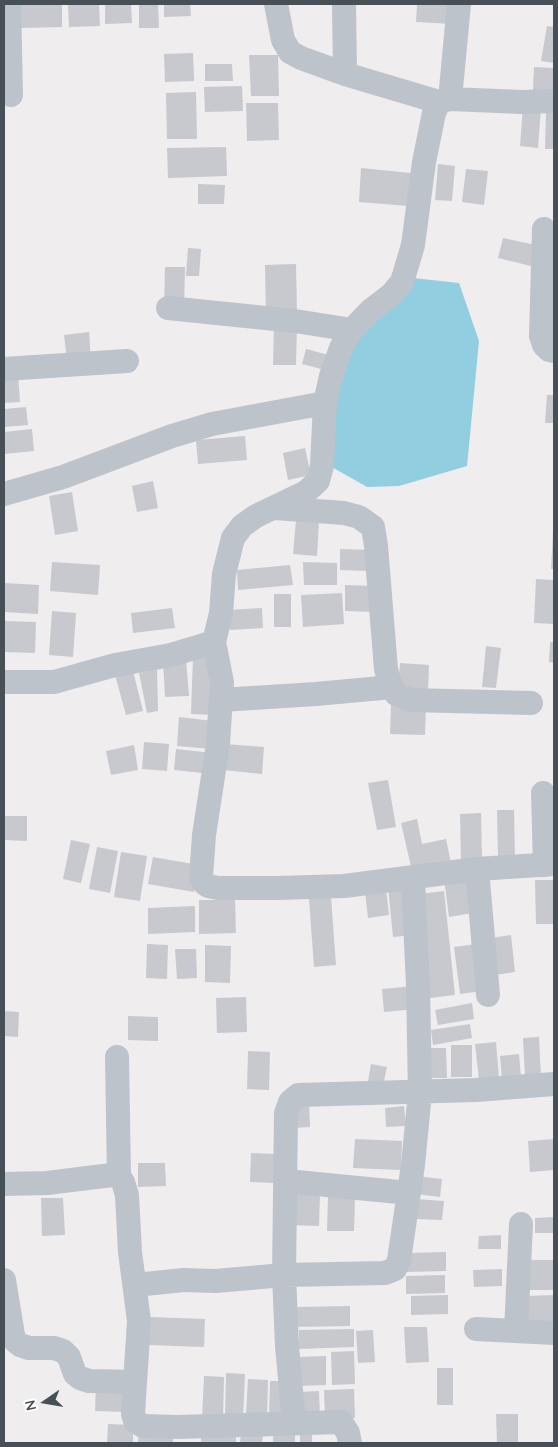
<!DOCTYPE html>
<style>
body{margin:0}
#map{position:relative;width:558px;height:1447px;overflow:hidden;background:#efeded;font-family:Quicksand,sans-serif}
canvas{display:block}
.frame{position:absolute;inset:0;border:5px solid #474f57;pointer-events:none}
.north{position:absolute;left:20px;top:1377px;width:50px;height:50px;-webkit-text-stroke:4px #fff;paint-order:stroke;rotate:257deg;font-size:14px;font-weight:700;line-height:20px;text-align:center;color:#474f57}
.north::after{content:'';display:block;margin:auto;width:18px;height:22px;background:#474f57;clip-path:polygon(50% 0,100% 100%,50% 72%,0 100%)}
</style>
<div id="map">
<canvas width="558" height="1447"></canvas>
<div class="frame"></div>
<div class="north">N</div>
</div>
<script>
const g = document.querySelector('canvas').getContext('2d');
g.lineJoin = 'round';
function paint(path, color) {
  g.fillStyle = color;
  g.fill(path, 'evenodd');
}
function toPath(rows) {
  const path = new Path2D();
  for (const r of rows) {
    path.moveTo(r[0], r[1]);
    for (let i = 2; i < r.length; i += 2) path.lineTo(r[i], r[i + 1]);
  }
  return path;
}
function trace(path, color, width, dash) {
  g.strokeStyle = color;
  g.lineWidth = width;
  g.lineCap = dash ? 'butt' : 'round';
  g.setLineDash(dash || []);
  g.stroke(path);
}
paint(toPath([
 [404,277,459,283,479,341,467,466,399,486,367,487,330,466,335,353]
]), '#91cee0');
paint(toPath([
 [20,4,62,4,62,27,21,28],
 [68,4,99,4,100,26,69,27],
 [105,4,131,4,132,23,105,24],
 [139,4,158,4,159,28,139,28],
 [164,4,190,4,191,16,164,17],
 [417,4,454,4,453,24,416,22],
 [547,26,554,27,554,63,541,61],
 [193,53,194,81,165,82,164,54],
 [249,55,278,55,279,96,251,96],
 [205,64,232,64,233,81,205,81],
 [534,67,554,68,554,91,533,90],
 [242,86,243,111,205,112,204,87],
 [196,92,197,139,167,139,166,93],
 [246,103,278,103,279,140,247,141],
 [523,106,541,108,538,148,520,146],
 [546,112,554,112,554,149,545,149],
 [226,147,227,176,168,178,167,148],
 [438,164,455,166,452,201,435,200],
 [361,168,411,173,408,206,359,202],
 [466,169,488,171,484,205,462,202],
 [198,184,225,185,224,204,198,204],
 [503,238,540,246,535,267,498,258],
 [188,248,201,249,199,276,186,276],
 [296,264,297,316,266,316,265,265],
 [165,267,185,267,184,308,164,308],
 [274,324,297,325,296,365,273,365],
 [89,332,91,359,67,361,64,335],
 [306,349,329,355,325,370,302,364],
 [18,375,20,402,4,403,4,376],
 [547,395,554,395,554,423,545,423],
 [26,407,28,425,4,427,4,409],
 [32,429,34,451,4,454,4,432],
 [245,436,247,460,198,464,196,440],
 [305,448,311,475,288,480,283,453],
 [153,481,158,508,137,512,132,486],
 [72,492,78,531,55,535,49,496],
 [296,520,319,521,317,556,293,554],
 [553,531,554,531,554,569,551,569],
 [340,549,371,550,368,571,340,570],
 [52,562,100,565,98,595,50,591],
 [303,562,337,563,337,585,304,585],
 [290,565,293,585,238,590,237,570],
 [536,579,554,580,554,624,534,623],
 [4,583,39,585,38,614,4,612],
 [345,585,375,586,374,612,345,611],
 [342,593,344,624,303,627,301,595],
 [274,594,291,594,291,627,274,627],
 [172,608,175,628,133,633,131,613],
 [262,608,263,628,230,630,228,610],
 [52,611,76,613,73,657,49,655],
 [4,621,36,622,35,653,4,652],
 [550,642,554,642,554,663,549,662],
 [486,646,501,648,496,688,482,687],
 [193,656,216,657,214,715,191,714],
 [186,659,189,696,165,697,163,661],
 [400,663,429,665,428,692,398,691],
 [157,669,158,711,147,713,139,673],
 [133,671,143,711,126,715,115,675],
 [391,705,426,706,425,735,390,734],
 [179,717,213,721,211,749,177,746],
 [144,742,169,744,167,771,142,769],
 [225,744,264,747,262,774,223,770],
 [134,745,138,770,111,775,106,751],
 [176,749,213,753,211,774,174,770],
 [388,780,396,827,377,830,368,783],
 [497,810,514,810,515,859,498,859],
 [481,813,482,860,461,860,460,814],
 [4,816,27,816,27,841,4,840],
 [417,819,422,844,446,839,451,863,412,871,401,823],
 [71,840,90,844,81,883,63,879],
 [97,847,118,851,110,893,89,889],
 [121,852,147,856,140,901,114,897],
 [153,857,199,865,194,892,148,884],
 [470,875,473,913,449,917,444,879],
 [535,880,554,880,554,924,536,924],
 [408,884,413,935,393,937,388,886],
 [386,889,389,915,368,918,365,891],
 [444,891,455,995,430,998,419,894],
 [331,897,336,965,314,967,309,899],
 [199,900,235,900,236,933,199,934],
 [195,906,195,932,148,934,148,908],
 [511,935,515,972,495,975,491,938],
 [147,944,168,945,167,979,146,978],
 [477,944,483,991,460,994,454,947],
 [205,945,231,946,230,983,205,982],
 [175,949,196,949,197,978,177,979],
 [414,986,416,1009,384,1012,382,989],
 [246,997,247,1032,217,1033,216,998],
 [472,1003,474,1019,438,1025,435,1010],
 [4,1011,19,1012,18,1037,4,1036],
 [128,1016,158,1017,158,1041,128,1040],
 [470,1024,472,1038,433,1045,431,1030],
 [539,1037,541,1077,525,1078,523,1038],
 [496,1042,499,1078,479,1080,475,1044],
 [451,1045,472,1045,472,1077,451,1077],
 [427,1048,446,1048,447,1078,427,1078],
 [248,1051,270,1052,269,1090,247,1089],
 [519,1054,521,1078,502,1080,500,1056],
 [371,1064,387,1067,382,1090,367,1087],
 [293,1101,309,1101,310,1127,294,1128],
 [404,1106,406,1126,386,1127,385,1108],
 [355,1139,402,1141,401,1170,353,1168],
 [554,1139,554,1170,530,1172,528,1141],
 [251,1153,276,1154,275,1183,250,1182],
 [138,1163,165,1163,166,1186,138,1187],
 [417,1176,442,1179,440,1197,415,1194],
 [290,1193,320,1194,319,1226,288,1225],
 [328,1196,355,1197,354,1231,327,1231],
 [41,1198,63,1198,65,1235,42,1236],
 [416,1199,444,1201,442,1220,415,1219],
 [554,1217,554,1233,535,1233,535,1218],
 [501,1235,501,1249,478,1249,479,1236],
 [446,1252,446,1271,406,1272,406,1253],
 [528,1260,554,1260,554,1290,529,1290],
 [502,1269,502,1286,474,1287,473,1270],
 [445,1275,445,1293,406,1294,406,1276],
 [448,1295,448,1314,411,1315,411,1296],
 [554,1295,554,1327,525,1328,525,1296],
 [350,1306,350,1326,295,1327,295,1307],
 [150,1317,205,1319,204,1347,149,1345],
 [404,1327,427,1327,429,1362,406,1363],
 [354,1329,354,1347,299,1349,299,1330],
 [373,1330,375,1362,358,1363,356,1331],
 [354,1351,355,1384,332,1385,331,1352],
 [326,1356,326,1385,298,1386,298,1357],
 [437,1368,453,1368,453,1405,437,1405],
 [226,1373,245,1374,243,1419,225,1418],
 [204,1376,224,1377,223,1421,202,1420],
 [248,1379,268,1380,267,1416,246,1415],
 [270,1381,286,1381,287,1418,269,1417],
 [96,1383,128,1384,127,1412,95,1411],
 [354,1389,355,1418,325,1419,324,1390],
 [319,1391,320,1418,300,1418,299,1392],
 [496,1414,518,1414,518,1443,497,1443],
 [108,1424,133,1425,133,1443,107,1443],
 [273,1430,295,1431,295,1443,273,1443],
 [139,1431,173,1433,173,1443,138,1443],
 [300,1432,312,1432,312,1443,300,1443],
 [241,1433,263,1434,262,1443,240,1443],
 [201,1435,236,1437,236,1443,201,1443]
]), '#c7c9cf');
trace(toPath([
 [9,4,11,95],
 [276,4,283,40,290,52,301,58,345,74,439,102],
 [344,4,345,74],
 [450,99,459,4],
 [544,229,541,336,544,345,549,350,554,351],
 [168,308,295,321,352,330],
 [4,369,127,361],
 [4,494,63,477,172,436,212,424,325,403],
 [275,508,344,513,359,517,373,527,376,546,386,669,390,683,396,694,410,700,531,703],
 [214,642,222,682,218,744,204,835,201,877,204,883,208,886,218,888,278,888,344,886,477,869,554,864],
 [4,682,54,682,115,665,171,655,214,642,221,613,224,574,233,538,242,526,256,516,306,492,318,481,322,466,325,403,331,376,341,348,352,330,370,311,392,294,402,282,413,245,424,162,434,113,439,102,450,99,522,102,554,101],
 [221,700,316,694,392,687],
 [543,793,545,865],
 [477,869,488,995],
 [117,1057,119,1177],
 [286,1181,409,1193],
 [4,1184,47,1183,112,1175,119,1177,123,1182,127,1195,130,1252,139,1321,133,1414,135,1421,143,1426,178,1427,341,1422,348,1433,350,1443],
 [4,1280,13,1335,15,1341,20,1345,29,1348,54,1348,63,1351,69,1357,75,1374,80,1378,89,1381,135,1382],
 [135,1285,184,1280,216,1281,284,1275,385,1273,395,1269,399,1260,413,1165,420,1092,418,986,413,878],
 [476,1329,554,1333],
 [516,1331,521,1224],
 [294,1423,287,1346,284,1275,286,1113,290,1102,298,1095,476,1090,554,1084]
]), '#bcc3ca', 24);
</script>
